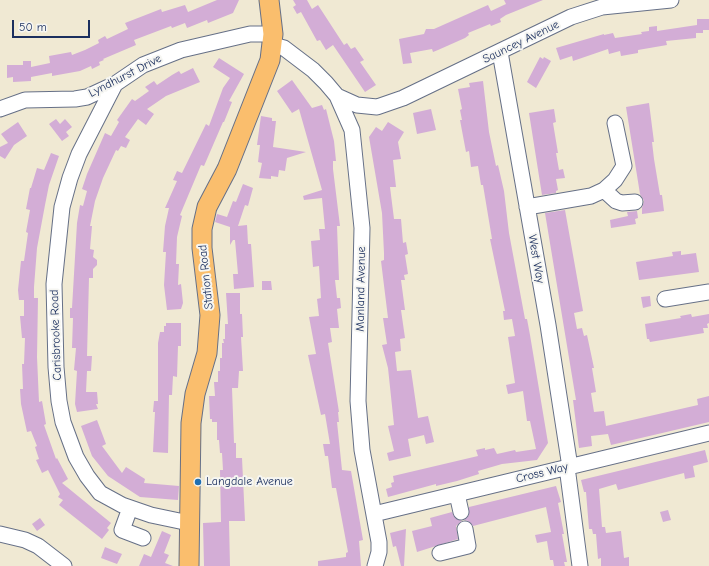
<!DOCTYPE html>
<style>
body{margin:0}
#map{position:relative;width:709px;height:566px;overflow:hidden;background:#f0e9d3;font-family:"Comic Neue",sans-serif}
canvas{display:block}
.scale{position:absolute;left:12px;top:20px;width:78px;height:18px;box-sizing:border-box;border:2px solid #1b2f5e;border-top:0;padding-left:5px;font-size:12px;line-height:14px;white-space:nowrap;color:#1b2f5e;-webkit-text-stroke:3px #f6f6f2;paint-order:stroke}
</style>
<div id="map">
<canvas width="709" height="566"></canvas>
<div class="scale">50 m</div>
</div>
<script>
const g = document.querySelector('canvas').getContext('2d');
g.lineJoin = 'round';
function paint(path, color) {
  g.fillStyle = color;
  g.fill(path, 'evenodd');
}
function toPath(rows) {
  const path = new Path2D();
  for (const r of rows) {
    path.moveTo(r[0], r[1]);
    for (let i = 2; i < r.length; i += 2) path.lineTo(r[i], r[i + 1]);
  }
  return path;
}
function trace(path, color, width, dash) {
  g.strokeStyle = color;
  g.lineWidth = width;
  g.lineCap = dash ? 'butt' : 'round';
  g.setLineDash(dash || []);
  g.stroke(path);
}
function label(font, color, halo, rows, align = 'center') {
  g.font = font + ' "Comic Neue",sans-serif';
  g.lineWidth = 4;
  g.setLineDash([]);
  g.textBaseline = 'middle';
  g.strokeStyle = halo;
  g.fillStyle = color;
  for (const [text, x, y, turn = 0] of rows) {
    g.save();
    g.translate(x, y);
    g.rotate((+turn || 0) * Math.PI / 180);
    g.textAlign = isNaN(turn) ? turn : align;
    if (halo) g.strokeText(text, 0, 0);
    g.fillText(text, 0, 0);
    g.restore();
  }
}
paint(toPath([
 [217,0,239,0,233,13,208,23,207,20,187,28,185,23,172,28,171,26,134,40,136,45,103,59,104,60,99,62,100,65,92,69,91,66,80,71,52,76,52,73,31,77,31,81,13,82,13,77,7,78,7,65,23,65,23,61,31,61,31,67,50,63,49,56,71,52,72,55,85,50,99,43,98,40,105,36,107,39,128,29,125,23,161,9,162,12,185,5,188,12],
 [293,0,307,0,312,9,318,5,344,45,347,43,351,49,355,47,364,60,360,62,376,85,365,92,333,45,326,50,320,40,317,41,301,12,297,14,293,7,296,5],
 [504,0,543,0,506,15,500,19,501,22,491,26,490,24,468,33,469,35,465,38,438,50,433,52,432,49,410,53,412,63,403,64,399,39,424,34,426,29,434,29,488,5,491,11,506,4],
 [697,19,709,19,709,30,703,30,703,33,696,33,696,38,666,41,667,45,638,50,638,53,621,56,620,51,609,54,608,49,573,61,572,56,560,60,556,48,604,34,604,35,613,33,615,38,642,34,641,32,649,31,649,27,657,26,657,31,697,25],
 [540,57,543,59,544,57,551,61,536,88,527,82],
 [219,58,244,74,229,101,232,102,224,122,223,122,204,166,201,165,180,215,182,216,177,237,176,264,179,264,178,285,181,284,183,303,181,309,167,310,164,285,166,252,163,252,165,226,169,208,165,208,177,181,173,180,177,171,182,173,206,124,209,126,223,88,230,78,213,67],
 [193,68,200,82,166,96,147,109,154,114,146,125,138,119,125,137,130,140,126,148,121,146,118,151,116,150,103,178,95,201,90,226,92,226,90,249,94,250,93,257,97,260,97,265,93,269,93,278,89,278,87,356,92,356,91,371,87,371,86,392,97,392,98,404,96,404,98,409,77,412,75,404,77,371,74,370,76,348,72,348,73,318,70,318,70,308,72,308,77,223,80,205,83,206,87,191,82,189,87,174,105,133,111,136,119,122,117,120,132,99,135,101,149,91,145,87,154,81,157,85,172,75,179,71,181,74],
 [292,80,312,108,322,105,324,110,326,109,334,141,336,161,333,161,333,169,340,226,337,226,339,280,335,280,337,298,340,298,341,308,337,309,339,328,330,328,332,342,328,343,339,412,338,412,339,422,337,422,342,470,351,471,363,540,359,541,361,566,318,566,318,561,346,557,346,553,348,552,336,488,332,488,328,456,325,456,323,444,330,444,325,414,321,415,308,355,316,354,309,317,319,316,317,299,321,298,319,266,313,267,311,241,320,240,319,229,325,229,322,198,304,200,303,196,322,190,299,109,292,113,277,91],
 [483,81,489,132,496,166,498,165,504,191,509,233,525,319,527,319,530,335,548,443,537,460,502,464,478,471,479,474,457,481,436,486,436,484,388,497,386,489,392,487,391,483,394,482,393,476,478,456,476,450,485,448,485,450,494,448,497,454,515,450,516,452,536,449,530,421,527,421,523,391,508,394,506,385,515,383,508,337,515,336,512,319,504,320,503,311,505,311,490,239,492,239,483,185,481,185,478,166,471,167,469,151,466,152,460,120,462,120,460,110,462,109,458,89,470,87,469,83],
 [649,103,654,142,652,142,654,159,660,195,662,195,664,211,642,214,642,208,644,201,640,194,626,107],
 [431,109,436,130,417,134,413,113],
 [554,109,556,122,553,123,558,153,556,153,559,170,563,169,565,178,556,179,558,190,556,191,556,193,542,195,529,113],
 [261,116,272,118,272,121,276,121,273,147,306,152,287,158,285,171,279,170,278,177,271,176,271,179,259,178,262,163,258,162,260,145,257,145],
 [56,119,60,124,65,119,72,127,66,132,69,136,62,141,49,124],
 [18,122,27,136,14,145,5,159,0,156,0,147,8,143,1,134],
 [388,122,404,132,398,142,401,159,393,160,396,187,390,187,394,219,401,219,403,243,406,242,408,254,405,255,408,274,404,275,405,280,401,280,405,310,401,310,405,338,400,339,401,351,395,352,397,371,411,370,418,418,428,416,434,442,426,444,424,435,408,439,411,456,389,461,387,453,394,451,388,426,394,425,388,368,382,345,387,344,383,318,388,318,381,261,384,260,384,253,382,213,369,137,376,127,382,131],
 [51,153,59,156,49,185,45,205,37,248,34,287,34,298,38,298,37,357,39,402,42,401,46,424,44,425,56,459,57,458,68,479,62,483,111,523,107,528,109,530,102,539,59,505,63,500,58,497,60,494,48,470,42,473,36,460,39,459,35,447,37,446,31,431,27,432,21,404,20,389,23,389,22,364,24,364,25,338,22,338,20,316,24,316,24,300,19,300,18,290,21,261,24,261,28,233,26,232,30,210,26,209,30,188,31,188,37,168,44,170],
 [243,184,253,188,248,206,245,205,238,226,247,225,248,244,251,244,254,287,234,289,233,274,238,274,235,240,233,240,230,245,230,227,215,222,217,214,227,217,233,201,236,202],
 [565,210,583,311,574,313,577,329,582,328,584,336,587,335,594,368,592,368,596,392,591,393,594,412,604,411,606,426,698,405,697,399,709,396,709,422,611,445,608,434,591,436,592,446,579,448,573,400,576,400,573,382,545,213],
 [637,211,638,218,635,219,636,224,611,228,610,220,628,216,627,212],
 [681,251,681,255,696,253,699,272,639,280,636,262,673,256,672,252],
 [262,281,271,281,272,290,262,290],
 [226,293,240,293,240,314,242,314,243,337,241,337,243,371,239,371,238,388,232,388,234,443,236,443,236,458,242,458,245,521,229,521,230,566,204,566,203,523,221,522,220,470,223,470,222,453,220,453,219,440,217,440,217,422,212,422,212,419,210,419,209,396,215,396,214,382,218,382,218,371,220,371,220,358,222,358,222,343,224,343,223,339,225,339,225,324,228,324],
 [650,296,651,306,643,308,641,297],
 [691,314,692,317,709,314,709,323,707,324,708,328,703,328,704,333,650,342,649,339,647,339,645,324,681,318,680,316],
 [166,323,181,323,181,346,178,346,177,377,173,376,172,395,169,395,168,453,153,452,155,412,153,412,154,401,158,401,158,343,160,332,164,332,164,326,166,326],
 [97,420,106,444,102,446,122,473,126,467,145,479,144,483,179,486,178,500,140,497,108,476,92,456,81,426],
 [705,450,708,462,693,466,695,477,685,479,684,473,618,490,616,484,599,489,602,527,605,527,606,533,621,531,624,558,629,557,629,566,601,566,601,558,598,559,596,534,593,534,592,529,589,529,586,492,584,492,581,480],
 [556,486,561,502,558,503,564,534,562,534,567,562,564,562,565,566,554,566,553,560,550,560,547,541,537,543,535,535,551,532,546,507,473,526,468,521,464,520,469,515,469,507],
 [668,510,671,520,663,522,660,512],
 [452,512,455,518,462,521,456,526,458,539,417,552,412,531,432,526,430,518],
 [40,518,45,525,37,531,32,524],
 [406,529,404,566,401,566,396,546,393,547,390,533],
 [162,531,171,535,164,553,169,555,165,563,173,566,139,566,144,554,151,557],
 [105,547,122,554,117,564,101,558]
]), '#d3add6');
const minor = toPath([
 [273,45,284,48,313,70,326,83,337,96,352,130,362,228,358,401,362,450,379,542,379,552,375,566],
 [500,52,548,325,570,467],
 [115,84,79,154,70,178,62,207,54,284,56,367,59,401,63,422,76,457,87,476,100,493,122,505,151,515,189,523],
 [337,96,357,105,377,107,403,98,571,17,602,7,671,0],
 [0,109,25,100,75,99,87,97,115,84,143,65,181,50,250,34,273,34],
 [604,190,616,201,622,203,635,202],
 [527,207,591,196,604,190,615,180,624,166,615,123],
 [665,299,709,292],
 [567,467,580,566],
 [457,494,461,512],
 [130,508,122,530,143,538],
 [374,514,709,433],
 [0,534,25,540,38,546,64,566],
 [440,553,468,546,465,529]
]);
const major = toPath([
 [189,566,191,423,195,394,207,353,210,315,202,248,202,229,207,207,227,169,270,60,273,34,269,0]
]);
trace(minor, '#667087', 17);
trace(major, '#667087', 21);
trace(minor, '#fff', 15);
trace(major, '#fabe6d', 19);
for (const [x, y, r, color] of [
 [198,482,4,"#1f6fb2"]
]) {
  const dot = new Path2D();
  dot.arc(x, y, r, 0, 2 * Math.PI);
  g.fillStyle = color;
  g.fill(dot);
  trace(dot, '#f6f6f2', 1.5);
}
label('12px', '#1b2f5e', '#f6f6f2', [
 ["Sauncey Avenue",521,42,-26],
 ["Lyndhurst Drive",125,76,-27],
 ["West Way",536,259,80],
 ["Station Road",206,277,-96],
 ["Manland Avenue",361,289,-89],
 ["Carisbrooke Road",56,335,-92],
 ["Cross Way",542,473,-14]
]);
label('12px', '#1b2f5e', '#f6f6f2', [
 ["Langdale Avenue",206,482]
], 'left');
</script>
